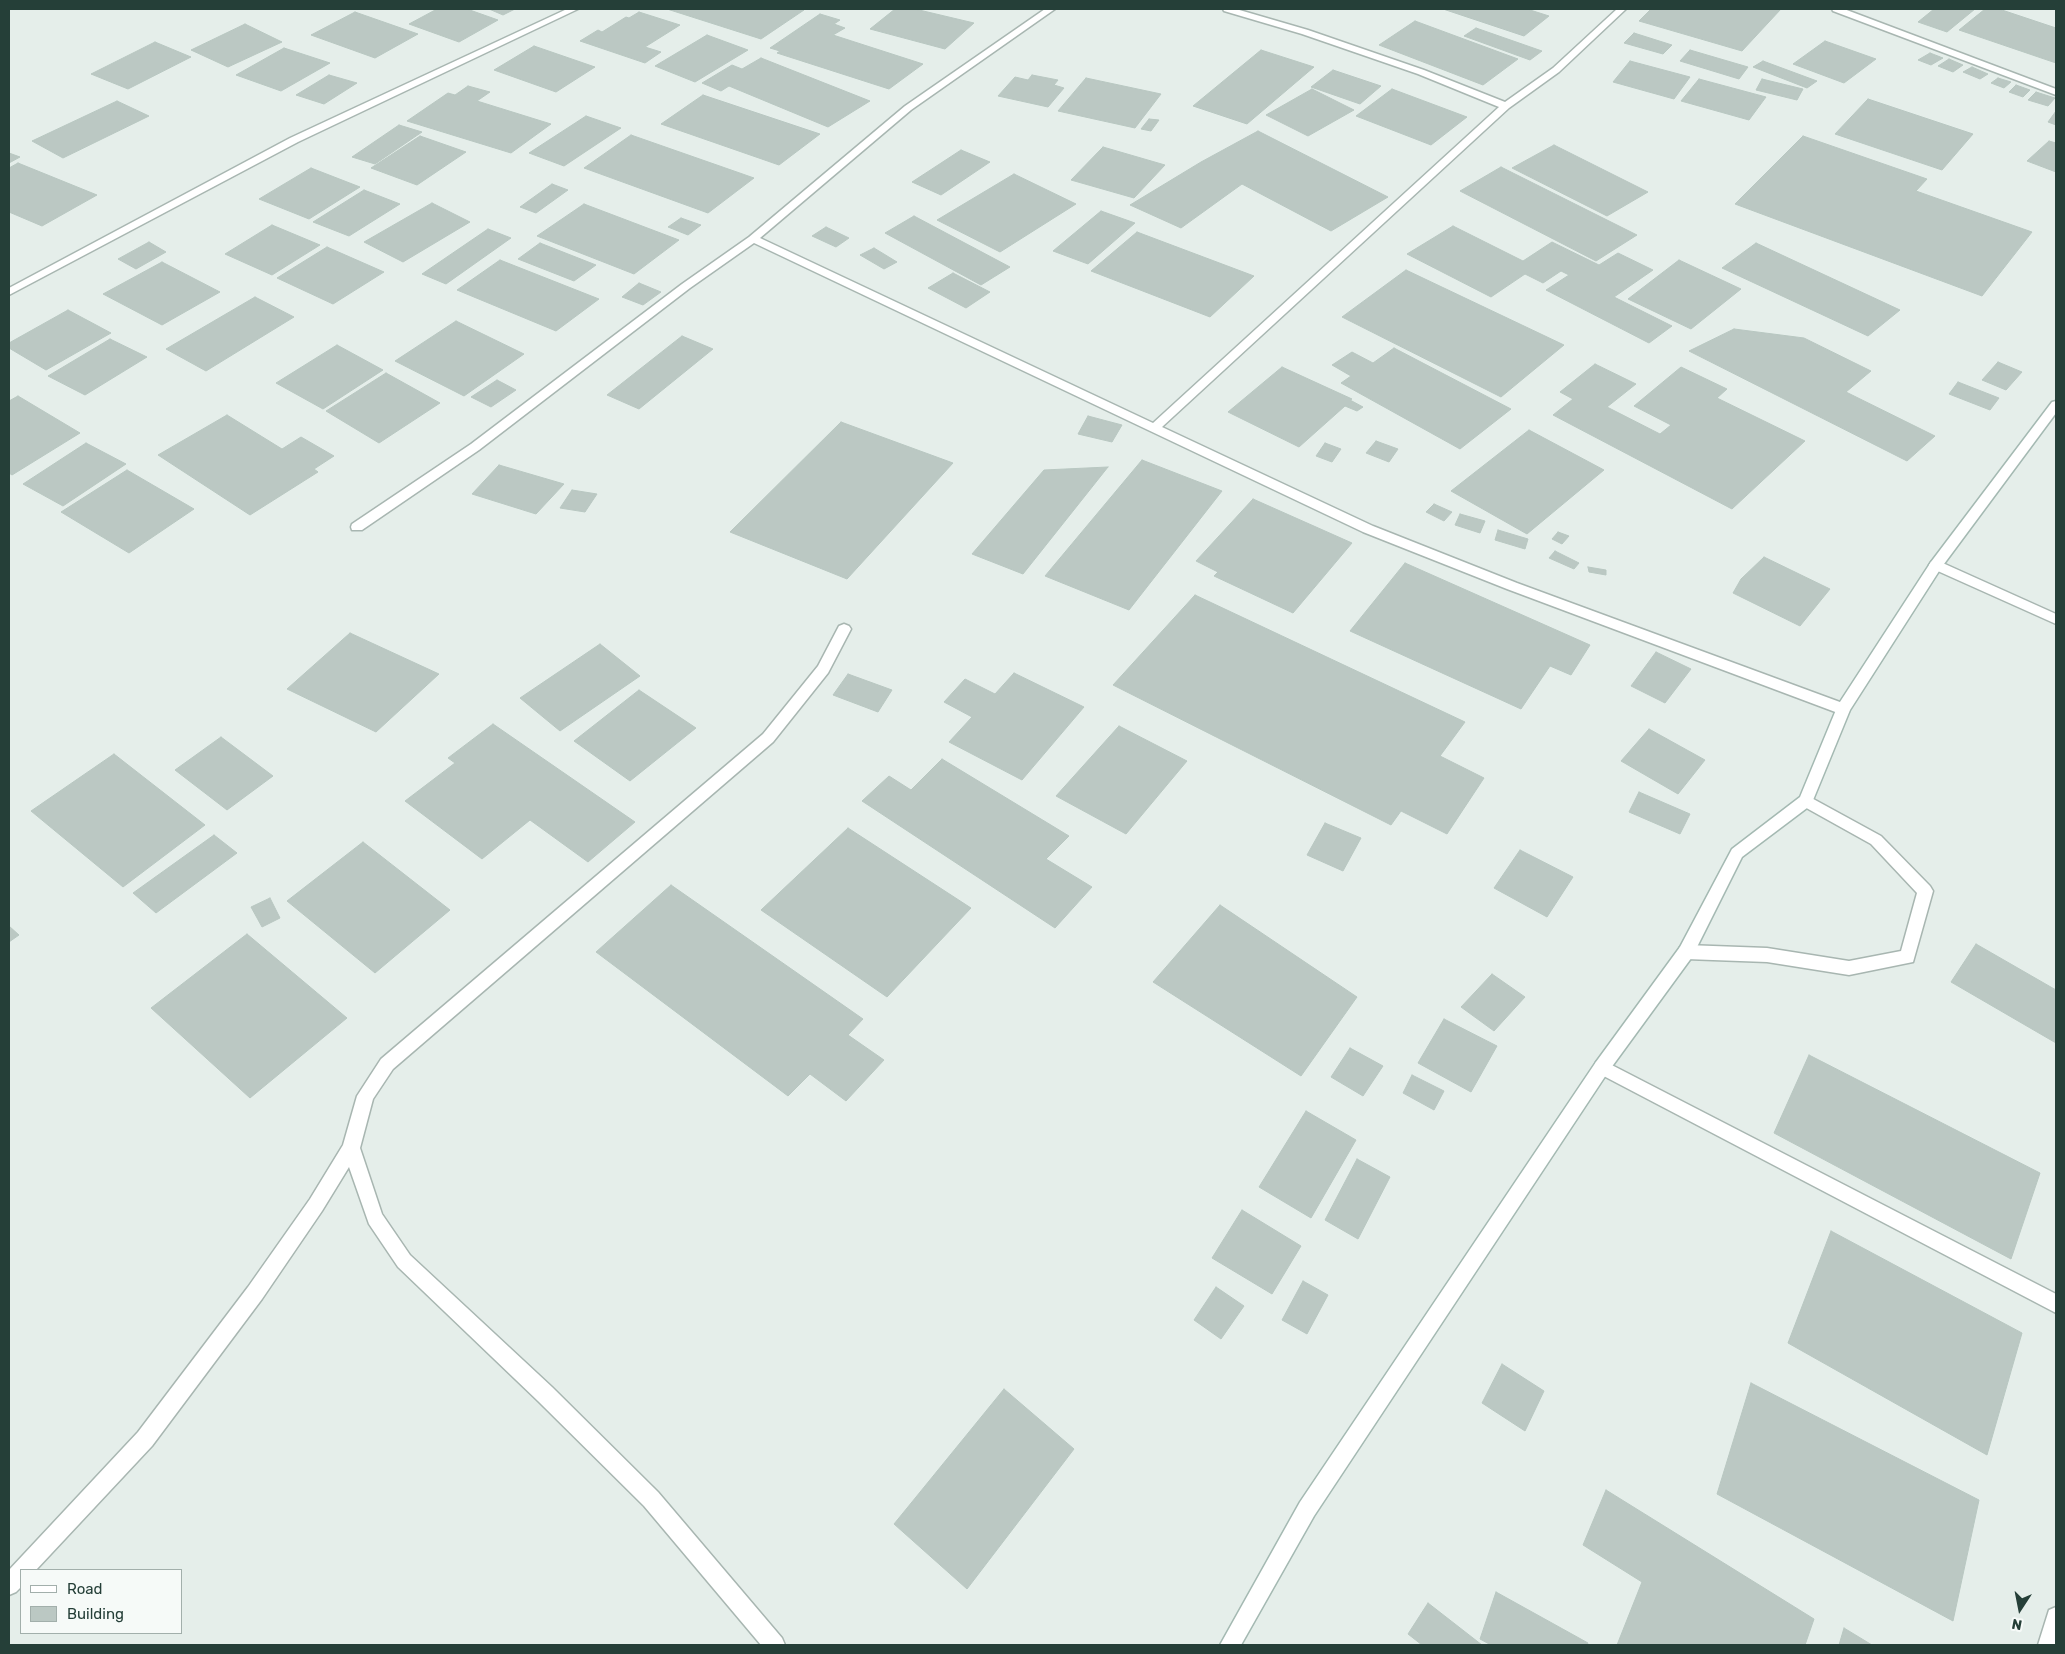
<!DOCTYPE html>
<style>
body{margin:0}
#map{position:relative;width:2065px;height:1654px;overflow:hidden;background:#e5eeea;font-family:Rubik,sans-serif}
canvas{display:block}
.frame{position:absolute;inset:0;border:10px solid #253f38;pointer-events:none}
.legend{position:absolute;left:20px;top:1569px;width:162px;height:65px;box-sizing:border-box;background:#f6faf8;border:1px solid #a2afab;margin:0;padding:6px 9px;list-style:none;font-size:15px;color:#253f38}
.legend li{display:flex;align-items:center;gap:10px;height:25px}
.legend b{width:25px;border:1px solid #a2afab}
.north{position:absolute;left:1995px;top:1584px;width:50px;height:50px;-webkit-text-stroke:4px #f6faf8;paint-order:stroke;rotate:191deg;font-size:14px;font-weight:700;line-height:20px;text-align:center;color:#253f38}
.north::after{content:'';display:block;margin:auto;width:18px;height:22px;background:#253f38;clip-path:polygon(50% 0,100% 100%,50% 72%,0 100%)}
</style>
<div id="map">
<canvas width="2065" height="1654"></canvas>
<div class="frame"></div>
<ul class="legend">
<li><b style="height:6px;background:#fff"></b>Road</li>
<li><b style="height:14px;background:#bbc8c3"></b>Building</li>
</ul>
<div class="north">N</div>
</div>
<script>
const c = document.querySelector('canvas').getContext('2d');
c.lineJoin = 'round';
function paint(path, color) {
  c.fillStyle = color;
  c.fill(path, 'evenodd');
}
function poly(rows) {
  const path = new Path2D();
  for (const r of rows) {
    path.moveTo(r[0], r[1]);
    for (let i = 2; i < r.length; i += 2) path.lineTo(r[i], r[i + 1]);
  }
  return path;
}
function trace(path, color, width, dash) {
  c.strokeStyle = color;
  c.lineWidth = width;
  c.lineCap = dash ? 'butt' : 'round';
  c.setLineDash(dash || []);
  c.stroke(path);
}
const building = poly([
 [437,9,467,9,498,20,459,42,409,24,437,9],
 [489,9,515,9,503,15,489,9],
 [667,9,800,9,804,10,761,39,667,9],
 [895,9,915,9,974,23,945,49,870,29,895,9],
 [1443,9,1527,9,1549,16,1524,36,1443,9],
 [1651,9,1781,9,1742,51,1639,21,1651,9],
 [1934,9,1975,9,1947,32,1918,22,1934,9],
 [1985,9,1999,9,2056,28,2056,63,1959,30,1985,9],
 [355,12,418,34,375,58,311,35,355,12],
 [639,12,680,25,645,47,661,52,645,63,580,41,598,30,602,32,626,17,629,18,639,12],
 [820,14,840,20,834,24,845,28,833,35,923,64,889,89,777,53,780,51,770,48,820,14],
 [1415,21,1518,59,1483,85,1379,45,1415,21],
 [245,24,282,42,228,67,191,50,245,24],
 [1476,28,1542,51,1530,60,1464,36,1476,28],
 [1634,33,1672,45,1663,54,1624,43,1634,33],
 [707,35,748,50,695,82,655,66,707,35],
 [1825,41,1876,59,1844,83,1793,64,1825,41],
 [155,42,191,57,128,89,91,74,155,42],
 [534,46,595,67,556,92,494,70,534,46],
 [284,48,330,63,281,91,236,75,284,48],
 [1261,50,1314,67,1247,124,1193,106,1261,50],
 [1690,50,1748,67,1739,79,1680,61,1690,50],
 [1930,53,1943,58,1931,65,1918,60,1930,53],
 [761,58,870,101,828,127,729,86,721,91,702,83,732,65,742,69,761,58],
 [1949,59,1963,65,1953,72,1938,66,1949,59],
 [1630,61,1690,77,1674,99,1613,82,1630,61],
 [1763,61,1817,81,1807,88,1753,67,1763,61],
 [1972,67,1988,74,1980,79,1963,72,1972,67],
 [1333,70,1381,86,1360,104,1311,87,1333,70],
 [329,75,357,83,324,104,296,95,329,75],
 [1032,75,1058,80,1054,85,1064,88,1048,107,998,96,1015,77,1028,80,1032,75],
 [1086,78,1161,94,1135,128,1058,111,1086,78],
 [1998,78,2011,82,2004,88,1991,83,1998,78],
 [1699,79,1766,97,1749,120,1681,101,1699,79],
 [1762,79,1803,89,1797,100,1756,90,1762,79],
 [2016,85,2030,90,2023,97,2009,92,2016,85],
 [468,86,490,92,477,101,551,124,511,153,407,121,448,93,455,95,468,86],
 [1312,89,1354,110,1308,136,1266,115,1312,89],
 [1392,89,1467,117,1431,145,1356,116,1392,89],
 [2036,92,2055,98,2048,106,2028,100,2036,92],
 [703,95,820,134,779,165,661,124,703,95],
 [1868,99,1973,134,1942,170,1835,134,1868,99],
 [117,101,149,116,63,158,32,141,117,101],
 [2056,111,2056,125,2048,122,2056,111],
 [586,116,621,128,564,166,529,153,586,116],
 [1149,119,1159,120,1151,131,1141,129,1149,119],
 [399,125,422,132,375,164,352,157,399,125],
 [1258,131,1388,197,1331,231,1242,184,1181,228,1130,205,1201,162,1258,131],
 [631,135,754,178,708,213,584,168,631,135],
 [420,136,466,152,417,185,371,168,420,136],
 [1803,136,1927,179,1916,191,2032,232,1982,296,1735,204,1803,136],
 [2049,141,2056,143,2056,172,2027,161,2049,141],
 [1554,145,1648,192,1607,216,1512,168,1554,145],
 [1103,147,1165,165,1134,198,1071,180,1103,147],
 [961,150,990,162,941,195,912,182,961,150],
 [9,153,20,157,9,163,9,153],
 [18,163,97,195,42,226,9,212,9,168,18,163],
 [1501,167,1637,235,1596,261,1460,191,1501,167],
 [311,168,360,187,309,219,259,199,311,168],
 [1014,174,1076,204,1000,252,937,220,1014,174],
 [552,184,568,190,536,213,520,207,552,184],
 [364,190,400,204,349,236,313,222,364,190],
 [432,203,470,222,403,262,364,242,432,203],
 [584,204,679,240,634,274,537,236,584,204],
 [1101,211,1135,223,1088,264,1053,251,1101,211],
 [914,216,1010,267,981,285,885,233,914,216],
 [681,218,701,225,688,235,668,227,681,218],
 [272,225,320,245,272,275,225,254,272,225],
 [1453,226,1523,261,1552,242,1599,265,1618,253,1653,270,1614,297,1672,326,1649,343,1546,290,1569,275,1561,271,1543,283,1525,274,1491,297,1407,254,1453,226],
 [826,227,849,238,836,247,812,236,826,227],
 [488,229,511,238,446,284,422,274,488,229],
 [1137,232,1254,276,1210,317,1091,271,1137,232],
 [149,242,166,252,136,269,118,259,149,242],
 [540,243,596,265,574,281,518,259,540,243],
 [1756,243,1900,310,1868,336,1722,268,1756,243],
 [327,247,384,272,333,304,277,278,327,247],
 [874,248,897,262,884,269,860,255,874,248],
 [500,260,599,299,556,331,457,290,500,260],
 [1679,260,1741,289,1691,329,1628,299,1679,260],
 [162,262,220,292,162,325,103,294,162,262],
 [1406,270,1564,345,1501,397,1342,317,1406,270],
 [953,273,990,292,966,308,928,288,953,273],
 [639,283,661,292,643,305,622,297,639,283],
 [255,297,294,317,206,371,166,349,255,297],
 [68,310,111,333,46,370,9,348,9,343,68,310],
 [456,321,524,354,464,396,395,361,456,321],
 [1734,329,1804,338,1871,371,1846,392,1935,436,1907,461,1689,351,1734,329],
 [682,336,713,349,639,409,607,395,682,336],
 [110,339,147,357,85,395,48,376,110,339],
 [337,345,383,370,323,409,276,383,337,345],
 [1394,348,1511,409,1460,449,1341,383,1351,376,1332,365,1352,352,1373,363,1394,348],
 [1998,362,2022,372,2006,390,1982,380,1998,362],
 [1595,364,1636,384,1607,407,1660,434,1671,425,1634,406,1681,367,1727,389,1717,398,1805,441,1732,509,1553,415,1573,399,1560,392,1595,364],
 [1282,367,1352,399,1350,400,1363,407,1357,411,1345,406,1299,447,1228,412,1282,367],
 [386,373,440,403,379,443,326,411,386,373],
 [497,380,516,390,491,407,471,397,497,380],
 [1958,382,1999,398,1990,410,1949,394,1958,382],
 [18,396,80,433,12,475,9,473,9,401,18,396],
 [227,415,282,449,301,437,334,456,314,469,318,472,250,515,158,455,227,415],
 [1088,416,1122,425,1112,442,1078,434,1088,416],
 [841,422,953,463,847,579,730,532,841,422],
 [1529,430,1604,470,1527,534,1451,491,1529,430],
 [1376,441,1398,449,1389,462,1366,453,1376,441],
 [86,443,126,464,63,506,23,484,86,443],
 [1325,443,1341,449,1332,462,1316,456,1325,443],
 [1142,460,1222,491,1129,610,1045,576,1142,460],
 [499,465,564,484,536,514,472,494,499,465],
 [1108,467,1023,574,972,554,1044,470,1108,467],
 [127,470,194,509,129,553,61,512,127,470],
 [572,490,597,494,585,512,560,508,572,490],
 [1253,499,1352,543,1293,613,1214,576,1218,572,1196,561,1253,499],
 [1434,504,1452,512,1444,521,1426,512,1434,504],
 [1460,514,1485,521,1480,533,1455,525,1460,514],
 [1498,530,1528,539,1525,549,1495,540,1498,530],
 [1558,532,1569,536,1562,544,1552,539,1558,532],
 [1555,551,1579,563,1574,569,1549,558,1555,551],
 [1764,557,1830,589,1800,626,1733,593,1741,579,1764,557],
 [1405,563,1590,645,1571,675,1550,666,1521,709,1350,631,1405,563],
 [1588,567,1606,570,1606,575,1589,572,1588,567],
 [1195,595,1465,722,1440,756,1484,778,1447,834,1401,811,1391,825,1113,685,1195,595],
 [350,633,439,674,376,732,287,689,350,633],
 [600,644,640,676,560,731,520,698,600,644],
 [1656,652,1691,669,1665,703,1631,686,1656,652],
 [1014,673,1084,707,1022,780,949,742,972,717,944,702,965,679,995,694,1014,673],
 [848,674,892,690,878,712,833,695,848,674],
 [639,690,696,728,630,781,574,741,639,690],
 [493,724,635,822,588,862,530,820,482,859,405,801,455,763,448,758,493,724],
 [1119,726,1187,761,1126,834,1056,796,1119,726],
 [1649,729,1705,760,1678,794,1621,761,1649,729],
 [221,737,273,776,227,810,175,770,221,737],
 [114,754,205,825,123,887,31,811,114,754],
 [942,759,1069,836,1046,859,1092,887,1055,928,862,801,889,776,911,790,942,759],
 [1639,792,1690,814,1680,834,1629,812,1639,792],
 [1325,823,1361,838,1343,871,1307,855,1325,823],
 [848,828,971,908,887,997,761,910,848,828],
 [214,835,237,853,156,913,133,893,214,835],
 [363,842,450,910,375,973,287,901,363,842],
 [1520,850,1573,877,1547,917,1494,888,1520,850],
 [671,885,863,1019,848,1035,884,1060,846,1101,810,1074,788,1096,596,952,671,885],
 [270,898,280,918,262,927,251,907,270,898],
 [1220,905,1357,997,1301,1076,1153,982,1220,905],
 [9,926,19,935,9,942,9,926],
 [247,934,347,1018,250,1098,151,1008,247,934],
 [1976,944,2056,990,2056,1043,1951,982,1976,944],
 [1492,974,1525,997,1494,1031,1461,1007,1492,974],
 [1444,1019,1497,1046,1471,1092,1418,1063,1444,1019],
 [1350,1048,1383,1066,1363,1096,1331,1077,1350,1048],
 [1809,1055,2040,1173,2011,1259,1774,1133,1809,1055],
 [1412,1075,1444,1091,1434,1110,1403,1093,1412,1075],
 [1306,1111,1356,1140,1311,1218,1259,1187,1306,1111],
 [1357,1159,1390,1177,1358,1239,1325,1220,1357,1159],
 [1242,1210,1301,1246,1272,1294,1212,1258,1242,1210],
 [1831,1231,2022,1333,1987,1455,1788,1343,1831,1231],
 [1303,1281,1328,1295,1307,1334,1282,1320,1303,1281],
 [1216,1287,1244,1306,1221,1339,1194,1320,1216,1287],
 [1502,1364,1544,1391,1525,1431,1482,1403,1502,1364],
 [1751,1383,1979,1500,1953,1621,1717,1494,1751,1383],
 [1004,1389,1074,1449,967,1589,894,1524,1004,1389],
 [1606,1490,1814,1619,1805,1645,1617,1645,1642,1582,1583,1545,1606,1490],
 [1496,1592,1588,1643,1587,1645,1491,1645,1480,1639,1496,1592],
 [1428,1603,1482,1645,1422,1645,1408,1634,1428,1603],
 [1844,1628,1872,1645,1839,1645,1844,1628]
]);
const service = poly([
 [1806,795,1881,836,1930,886,1933,891,1913,962,1849,975,1767,962,1686,959,1680,957,1678,952,1680,947,1686,945,1767,948,1849,961,1901,951,1917,893,1871,844,1801,805,1799,801,1801,797,1806,795]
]);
const minor = poly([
 [567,9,578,9,298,142,9,295,9,288,290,138,567,9],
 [1045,9,1055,9,911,110,760,238,1153,423,1499,107,1418,74,1302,34,1224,11,1223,9,1236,9,1308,30,1424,70,1505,102,1553,68,1617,9,1626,9,1559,72,1509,108,1162,427,1373,526,1517,583,1848,705,1850,709,1848,713,1843,714,1838,713,1507,589,1363,532,754,243,690,288,479,450,362,530,352,530,351,527,352,524,471,444,682,284,749,237,905,106,1045,9],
 [1832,9,1844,9,2056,89,2056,95,1833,11,1832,9],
 [1936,560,2056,614,2056,624,1931,568,1929,565,1931,562,1936,560],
 [844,624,849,626,851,629,828,673,773,742,393,1069,373,1099,360,1148,382,1214,410,1255,552,1387,658,1492,782,1638,785,1645,761,1645,644,1506,538,1401,398,1267,369,1224,349,1167,322,1211,262,1299,152,1446,36,1570,21,1570,21,1587,16,1592,9,1595,9,1570,138,1432,248,1287,310,1199,343,1145,357,1096,381,1059,763,734,818,666,839,626,844,624],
 [1602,1060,2056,1294,2056,1313,1596,1072,1594,1067,1596,1062,1602,1060],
 [2056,1607,2056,1645,2038,1645,2049,1610,2056,1607]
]);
const secondary = poly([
 [2056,401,2056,413,1941,568,1850,710,1811,805,1742,857,1692,957,1608,1072,1314,1516,1241,1645,1220,1645,1300,1502,1596,1062,1680,947,1732,849,1800,797,1838,705,1931,562,2052,402,2056,401]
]);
paint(building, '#bbc8c3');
trace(building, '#b8c7c1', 1);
trace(service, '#a8b6b1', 3);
trace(minor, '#a8b6b1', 3);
trace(secondary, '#a4b9b2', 3);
paint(service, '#fff');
paint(minor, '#fff');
paint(secondary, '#fff');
</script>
